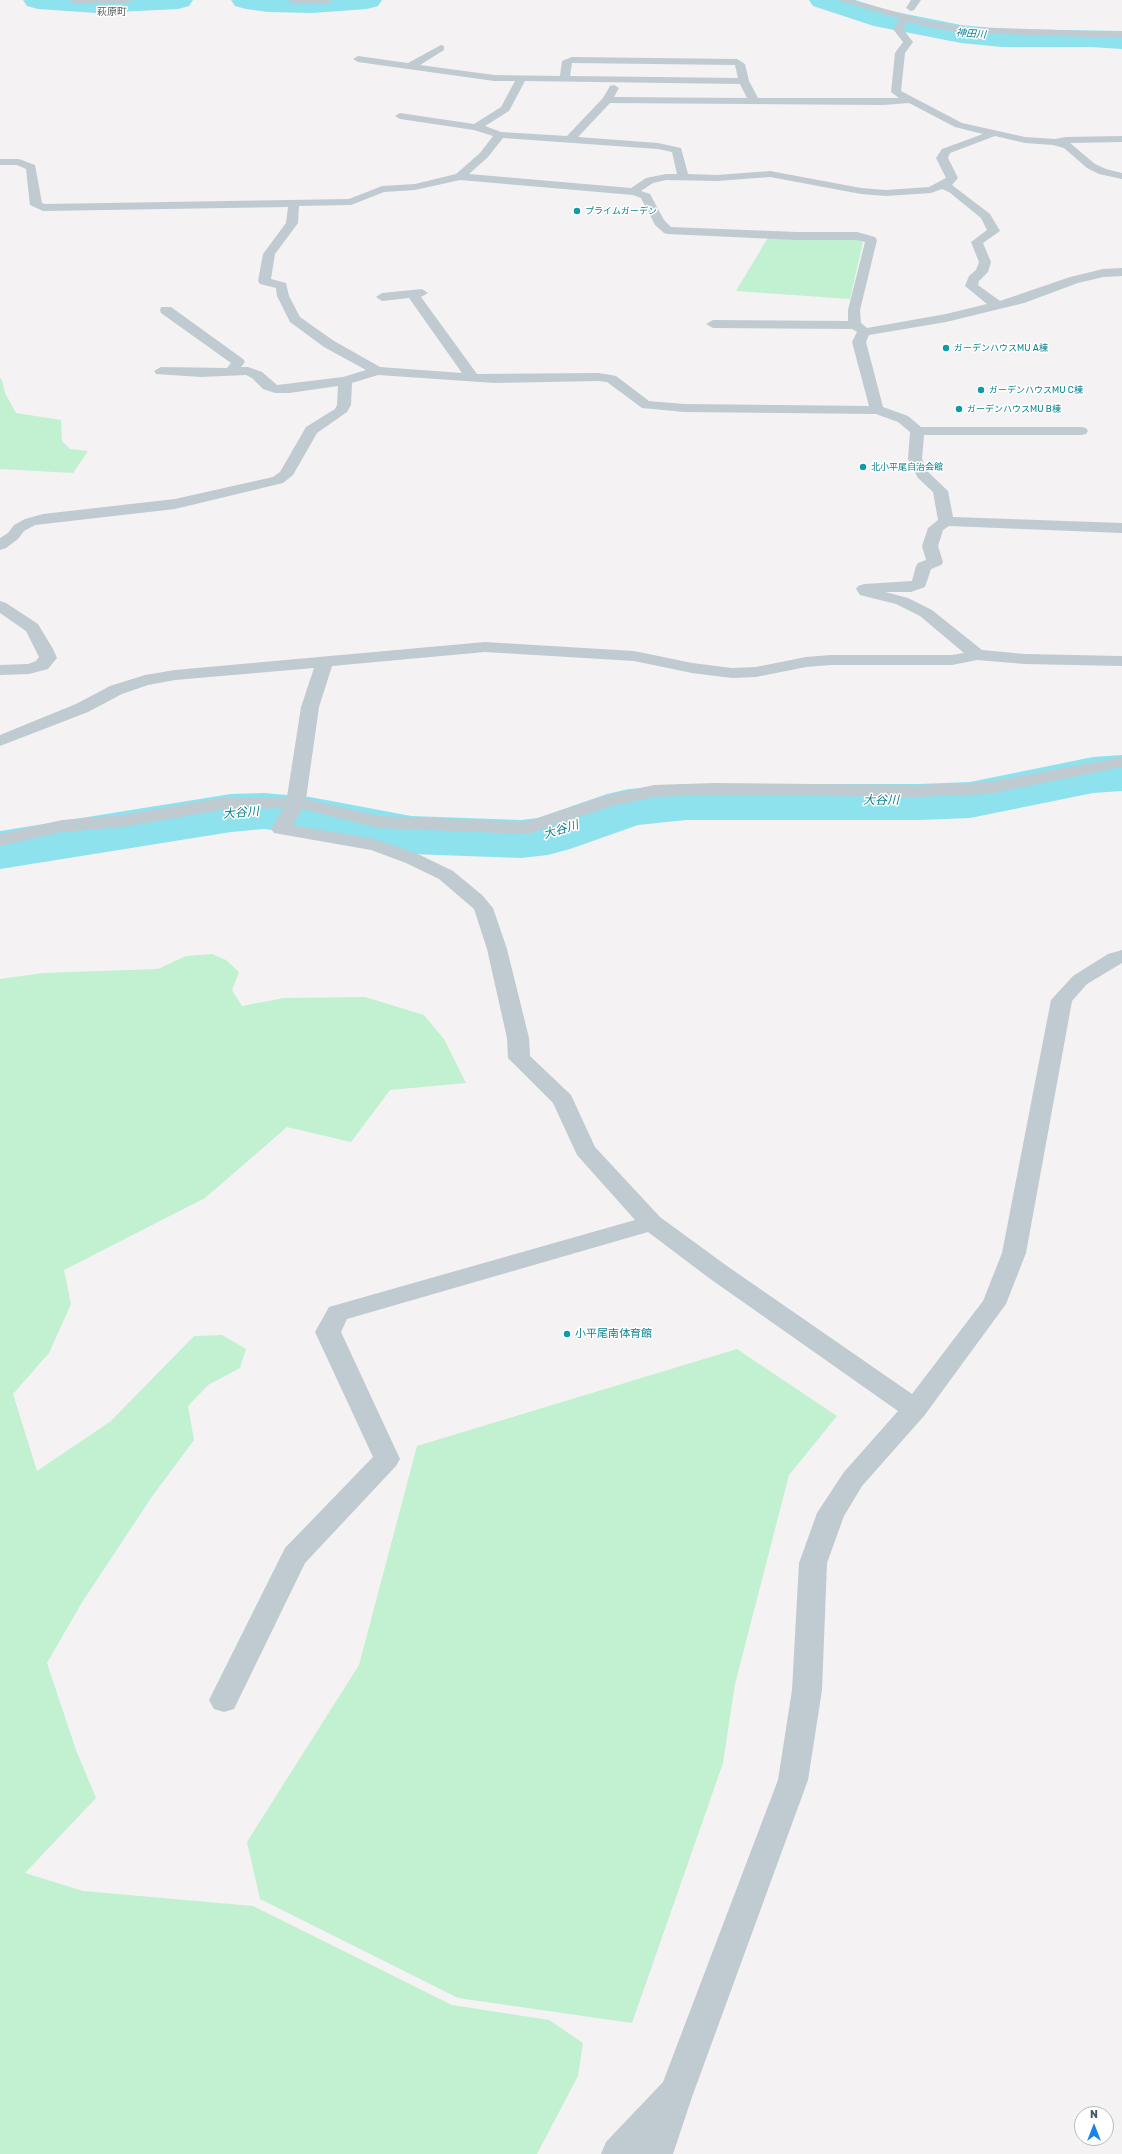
<!DOCTYPE html>
<meta charset="utf-8">
<style>
body{margin:0}
#map{position:relative;width:1122px;height:2154px;overflow:hidden;background:#f4f2f2;font-family:Rubik,sans-serif}
canvas{display:block}
.north{position:absolute;left:1074px;top:2106px;width:40px;height:40px;box-sizing:border-box;background:#fff;border:1px solid #b6bcbf;border-radius:50%;rotate:0deg;font-size:11px;font-weight:700;line-height:16px;text-align:center;color:#495760}
.north::after{content:'';display:block;margin:auto;width:14px;height:18px;background:#1884e8;clip-path:polygon(50% 0,100% 100%,50% 72%,0 100%)}
</style>
<div id="map">
<canvas width="1122" height="2154"></canvas>
<div class="north">N</div>
</div>
<script>
const c = document.querySelector('canvas').getContext('2d');
c.lineJoin = 'round';
function paint(path, color) {
  c.fillStyle = color;
  c.fill(path, 'evenodd');
}
function poly(rows) {
  const path = new Path2D();
  for (const r of rows) {
    path.moveTo(r[0], r[1]);
    for (let i = 2; i < r.length; i += 2) path.lineTo(r[i], r[i + 1]);
  }
  return path;
}
function trace(path, color, width, dash) {
  c.strokeStyle = color;
  c.lineWidth = width;
  c.lineCap = dash ? 'butt' : 'round';
  c.setLineDash(dash || []);
  c.stroke(path);
}
function write(font, color, halo, rows, align = 'center') {
  c.font = font + ' Rubik,"Noto Sans JP",sans-serif';
  c.lineWidth = 3;
  c.setLineDash([]);
  c.textBaseline = 'middle';
  c.strokeStyle = halo;
  c.fillStyle = color;
  for (const [text, x, y, turn = 0] of rows) {
    c.save();
    c.translate(x, y);
    c.rotate((+turn || 0) * Math.PI / 180);
    c.textAlign = isNaN(turn) ? turn : align;
    if (halo) c.strokeText(text, 0, 0);
    c.fillText(text, 0, 0);
    c.restore();
  }
}
const green = poly([
 [769,236,854,239,863,242,850,299,736,291],
 [0,378,2,380,5,393,16,413,61,420,62,441,70,449,88,451,73,473,0,469],
 [212,954,226,960,239,972,232,990,242,1006,284,998,365,997,424,1015,444,1039,466,1083,390,1090,351,1142,287,1127,205,1198,64,1270,71,1304,49,1353,13,1394,37,1471,111,1421,194,1336,222,1335,246,1349,240,1368,208,1385,188,1406,194,1440,151,1498,81,1604,47,1663,76,1750,96,1798,25,1873,83,1891,253,1906,452,2005,549,2020,583,2043,578,2076,537,2154,0,2154,0,979,43,973,158,969,186,956],
 [737,1349,837,1416,789,1475,735,1684,723,1763,632,2023,458,1998,260,1899,247,1842,359,1665,417,1446]
]);
const river = poly([
 [23,0,193,0,189,6,178,9,96,13,38,9,27,6,23,0],
 [231,0,382,0,378,6,367,9,312,13,268,12,246,9,235,6,231,0],
 [809,0,855,0,891,11,961,25,1002,29,1122,31,1122,49,1092,47,1002,47,961,43,874,26,813,6,809,0],
 [1122,755,1122,791,1093,793,970,818,919,820,686,820,638,825,570,849,548,855,521,858,411,854,371,848,310,835,264,829,231,832,0,869,0,831,231,794,264,793,310,797,411,816,521,820,538,818,607,794,629,789,686,784,919,784,970,782,1093,757,1122,755]
]);
const minor = poly([
 [69,0,133,0,128,3,74,3,69,0],
 [288,0,333,0,328,3,293,3,288,0],
 [837,0,852,0,929,21,967,27,1122,32,1122,38,967,33,928,27,908,21,903,29,913,42,905,53,901,91,962,123,1025,137,1055,139,1066,137,1122,136,1122,142,1070,143,1095,164,1106,169,1122,173,1122,179,1099,174,1087,168,1064,148,1053,145,1025,143,995,136,950,153,948,158,958,178,952,185,990,214,1000,231,983,243,991,262,988,272,979,281,978,285,1000,301,1070,277,1103,269,1122,268,1122,276,1103,277,1078,283,1024,303,946,322,869,335,866,342,883,407,908,416,921,427,1081,427,1086,428,1088,431,1086,434,1081,435,924,435,922,459,929,473,948,491,953,517,1122,523,1122,533,949,526,943,530,938,546,943,562,941,565,931,569,925,587,911,592,885,592,908,598,932,610,982,650,1025,654,1122,656,1122,666,1025,664,977,660,952,665,831,665,806,667,756,677,732,678,692,673,634,661,485,652,332,666,319,707,306,799,379,816,526,822,600,797,654,785,714,783,918,785,989,782,1122,757,1122,767,989,794,918,797,714,795,654,797,612,806,528,834,379,828,302,809,293,825,375,839,420,855,453,871,482,895,493,908,507,949,529,1038,530,1056,571,1095,595,1147,660,1217,727,1266,912,1394,983,1301,1002,1253,1051,1000,1073,976,1108,954,1122,950,1122,963,1087,984,1072,1001,1026,1253,1006,1304,924,1416,862,1486,844,1516,827,1563,822,1690,808,1780,692,2097,673,2154,601,2154,606,2142,663,2082,778,1780,792,1690,799,1563,817,1513,844,1472,898,1411,709,1278,648,1232,347,1319,341,1332,400,1459,396,1466,305,1563,234,1709,224,1712,214,1709,209,1700,285,1548,373,1457,315,1332,329,1307,635,1220,577,1155,553,1103,508,1058,507,1038,487,949,474,909,439,879,406,863,371,850,274,833,271,829,283,808,221,810,122,827,62,832,0,846,0,834,62,820,122,815,221,798,287,797,301,707,314,668,175,680,148,685,122,694,88,712,0,746,0,735,76,704,110,686,145,675,175,670,485,642,634,651,692,663,732,668,756,667,806,657,831,655,952,655,964,653,920,616,896,604,860,595,856,589,858,586,864,584,912,581,916,566,918,563,926,560,922,546,928,528,938,520,933,492,918,478,908,459,910,432,898,422,876,414,684,412,642,408,607,382,598,381,495,383,378,375,352,383,351,405,347,412,317,433,293,475,283,483,175,509,35,525,24,531,18,539,6,548,0,550,0,538,8,533,14,525,25,519,43,514,175,499,273,477,280,472,306,427,335,409,337,405,338,386,289,393,275,393,263,389,252,378,246,375,201,377,156,374,154,371,161,367,227,368,231,363,161,313,160,310,161,307,171,307,243,359,245,362,241,367,248,367,262,372,277,385,343,377,366,370,324,347,290,322,277,296,276,288,260,284,258,281,263,254,286,223,288,207,43,211,30,205,26,169,17,165,0,165,0,159,19,159,35,165,42,203,45,204,349,199,382,186,415,184,456,174,480,153,493,136,474,130,400,119,395,116,400,113,474,124,501,107,515,81,494,81,358,62,353,59,358,56,408,63,441,45,444,46,444,50,420,65,494,75,560,76,562,61,572,57,737,59,745,64,749,81,758,98,899,98,891,92,895,53,903,42,893,29,900,19,837,0],
 [572,63,735,65,738,78,570,76,572,63],
 [525,81,740,84,747,98,614,97,619,88,614,85,610,86,603,98,567,136,501,132,485,126,509,111,525,81],
 [610,103,883,105,909,103,955,127,983,134,942,149,936,158,946,178,929,187,886,190,861,188,770,171,717,175,688,174,681,148,658,143,578,137,610,103],
 [503,138,658,149,672,152,677,174,666,174,646,178,631,188,469,174,488,157,503,138],
 [770,177,861,194,886,196,931,193,942,189,949,192,981,218,987,230,971,242,979,262,976,270,969,276,965,286,987,304,946,314,867,328,861,323,860,310,877,240,875,237,857,232,797,232,671,227,664,220,650,194,641,191,653,183,666,180,717,181,770,177],
 [460,180,633,195,641,198,655,225,664,233,668,234,797,240,856,240,865,242,848,310,848,321,713,320,706,324,713,328,852,329,857,332,852,342,869,406,684,404,649,401,616,376,611,375,598,373,477,374,421,297,428,293,422,289,382,293,376,297,382,301,409,298,462,373,380,367,334,341,300,317,289,296,286,283,271,279,275,254,298,223,299,206,351,205,384,192,415,190,460,180],
 [911,0,921,0,914,10,911,11,906,8,911,0],
 [0,601,6,603,38,624,53,649,57,658,48,669,29,674,0,675,0,665,28,664,36,661,39,657,26,631,0,613,0,601]
]);
const markers = [
 [577,211,4,"#0f9aa8"],
 [946,348,4,"#0f9aa8"],
 [981,390,4,"#0f9aa8"],
 [959,409,4,"#0f9aa8"],
 [863,467,4,"#0f9aa8"],
 [567,1334,4,"#0f9aa8"]
];
const farCulturenames = [
 ["プライムガーデン",585,211],
 ["ガーデンハウスMU A棟",954,348],
 ["ガーデンハウスMU C棟",989,390],
 ["ガーデンハウスMU B棟",967,409],
 ["北小平尾自治会館",871,467]
];
const farNeighbourhoodnames = [
 ["萩原町",112,12]
];
const farWaternames = [
 ["神田川",971,34,4]
];
const cultureNames = [
 ["小平尾南体育館",575,1334]
];
const waterNames = [
 ["大谷川",881,801],
 ["大谷川",241,813,-5],
 ["大谷川",561,830,-17]
];
paint(green, '#c1f1d0');
paint(river, '#8ee2ee');
paint(minor, '#c0cad1');
for (const [x, y, r, color] of markers) {
  const dot = new Path2D();
  dot.arc(x, y, r, 0, 2 * Math.PI);
  c.fillStyle = color;
  c.fill(dot);
  trace(dot, '#fff', 1.5);
}
write('9px', '#0d838f', '#fff', farCulturenames, 'left');
write('10px', '#5e6367', '#fff', farNeighbourhoodnames);
write('italic 10px', '#0c8091', '#fff', farWaternames);
write('11px', '#0d838f', '#fff', cultureNames, 'left');
write('italic 12px', '#0c8091', '#fff', waterNames);
</script>
